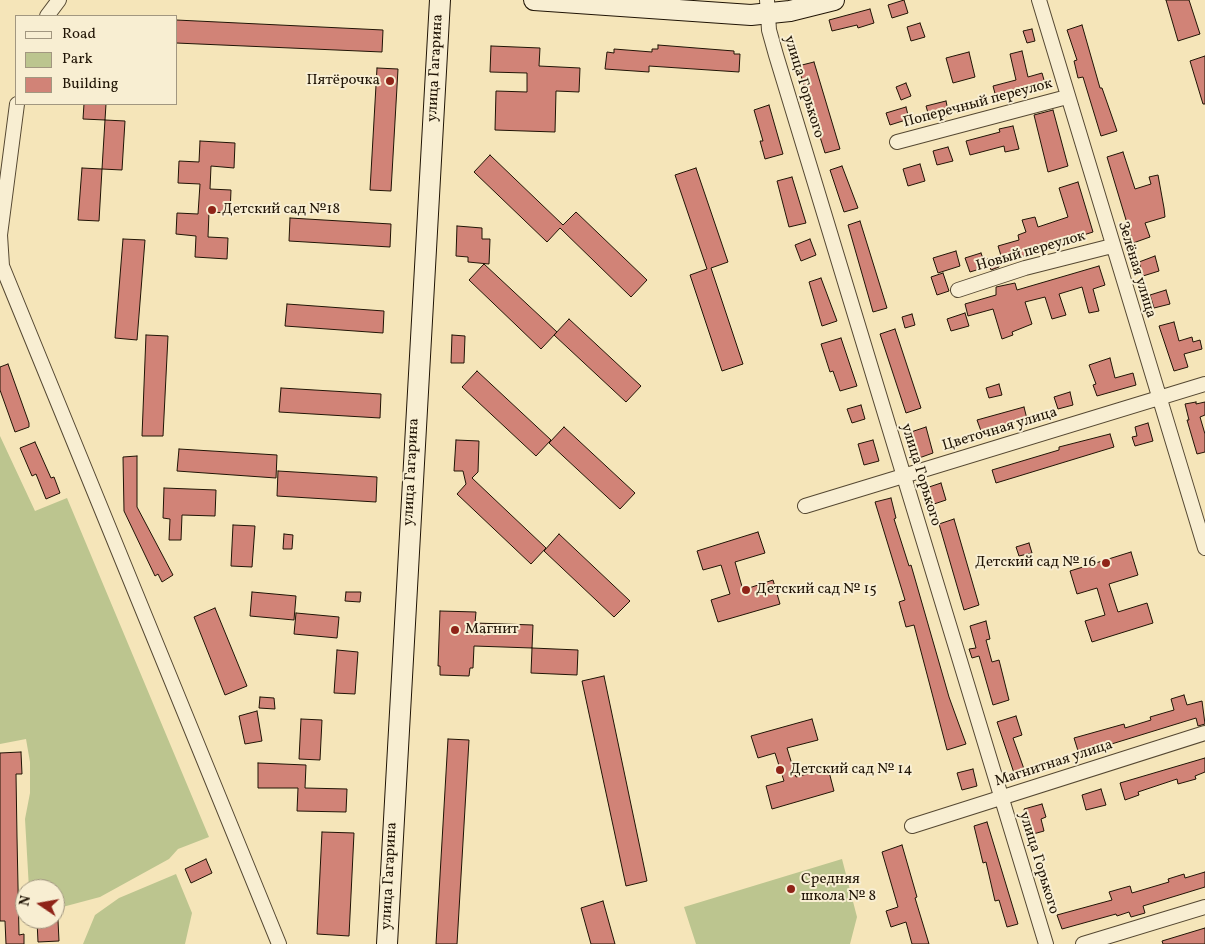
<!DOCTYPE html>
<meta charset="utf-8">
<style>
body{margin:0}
#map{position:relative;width:1205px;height:944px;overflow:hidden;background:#f5e5b9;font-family:Vollkorn,serif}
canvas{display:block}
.legend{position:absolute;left:15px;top:15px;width:162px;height:90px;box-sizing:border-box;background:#f8eed2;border:1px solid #a29780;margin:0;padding:6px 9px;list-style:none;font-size:15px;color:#201405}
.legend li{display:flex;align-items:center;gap:10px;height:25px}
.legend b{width:25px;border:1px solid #a29780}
.north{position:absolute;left:15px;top:879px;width:50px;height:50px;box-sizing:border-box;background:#f8eed2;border:1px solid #a29780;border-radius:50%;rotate:282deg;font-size:14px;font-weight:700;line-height:20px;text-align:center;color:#201405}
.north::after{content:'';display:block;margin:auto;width:18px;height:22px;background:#8f2418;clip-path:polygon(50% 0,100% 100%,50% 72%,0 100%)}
</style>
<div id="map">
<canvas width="1205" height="944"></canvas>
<ul class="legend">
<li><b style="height:6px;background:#f8eed2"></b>Road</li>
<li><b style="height:14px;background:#bcc58f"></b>Park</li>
<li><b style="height:14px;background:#d18377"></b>Building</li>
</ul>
<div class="north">N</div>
</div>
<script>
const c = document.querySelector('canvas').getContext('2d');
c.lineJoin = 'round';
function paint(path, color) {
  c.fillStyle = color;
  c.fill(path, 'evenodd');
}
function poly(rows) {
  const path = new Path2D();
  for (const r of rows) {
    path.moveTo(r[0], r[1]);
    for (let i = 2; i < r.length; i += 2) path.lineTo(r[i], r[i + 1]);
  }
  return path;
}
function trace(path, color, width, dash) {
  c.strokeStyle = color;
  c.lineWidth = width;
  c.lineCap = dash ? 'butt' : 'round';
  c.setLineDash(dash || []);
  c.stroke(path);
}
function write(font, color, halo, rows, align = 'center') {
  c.font = font + ' Vollkorn,serif';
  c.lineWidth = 4;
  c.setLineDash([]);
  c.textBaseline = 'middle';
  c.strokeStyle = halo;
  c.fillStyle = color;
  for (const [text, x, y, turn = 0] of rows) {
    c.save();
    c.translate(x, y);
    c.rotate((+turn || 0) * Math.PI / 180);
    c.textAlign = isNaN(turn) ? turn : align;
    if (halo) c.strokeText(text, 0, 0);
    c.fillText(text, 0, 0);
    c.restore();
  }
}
const green = poly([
 [0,436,35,511,67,498,209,837,178,849,169,859,100,897,55,909,55,889,29,889,25,819,30,793,30,762,26,739,0,744],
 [842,859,857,917,850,944,696,944,684,907],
 [176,874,192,913,185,944,83,944,95,915,119,898]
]);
const building = poly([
 [904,0,908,13,892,18,888,5,904,0],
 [1166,0,1189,0,1200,34,1178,41,1166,0],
 [870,9,874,23,858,28,857,25,832,31,829,20,870,9],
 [176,20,383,30,382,52,176,43,176,20],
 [920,23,925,37,911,41,907,27,920,23],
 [1082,25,1100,88,1102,88,1117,131,1101,136,1083,77,1078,78,1074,61,1077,60,1067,30,1082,25],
 [1032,29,1035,41,1027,43,1023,31,1032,29],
 [658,45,734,51,734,54,740,54,739,72,649,66,649,72,605,69,607,52,614,53,614,49,652,52,652,49,658,49,658,45],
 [491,46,540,48,539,66,580,68,579,92,556,91,555,132,495,130,496,91,527,92,527,73,490,72,491,46],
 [1022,51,1028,77,1042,73,1046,87,997,101,993,86,1016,80,1010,54,1022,51],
 [969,52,975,77,953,83,946,58,969,52],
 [1205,56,1205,104,1203,104,1190,61,1205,56],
 [814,62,840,149,825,153,798,66,814,62],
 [377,68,398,69,391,191,370,190,377,68],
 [906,83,911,96,901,100,896,87,906,83],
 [946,101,949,115,930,120,926,106,946,101],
 [84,104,106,104,105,120,83,119,84,104],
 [769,105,783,154,765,159,760,141,763,141,754,110,769,105],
 [906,107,909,119,890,125,886,113,906,107],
 [1053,110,1068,166,1048,172,1034,115,1053,110],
 [105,120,125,121,122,170,102,169,105,120],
 [1013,126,1019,149,1005,152,1004,146,970,155,966,141,1000,132,999,129,1013,126],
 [200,141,235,143,234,168,211,166,210,189,231,190,230,213,209,212,208,237,228,238,227,259,195,257,196,236,176,234,177,213,198,214,200,184,178,183,179,161,199,162,200,141],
 [948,147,953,161,937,165,933,151,948,147],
 [1123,152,1135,189,1151,184,1149,177,1158,175,1164,208,1165,217,1145,223,1150,237,1133,243,1107,157,1123,152],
 [490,155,563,225,576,212,647,280,631,297,560,228,547,242,474,172,490,155],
 [920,164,925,181,908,186,903,169,920,164],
 [842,166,858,208,844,212,830,170,842,166],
 [82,168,102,169,99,221,78,220,82,168],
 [696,168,728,262,711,268,743,364,722,371,690,275,707,269,675,175,696,168],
 [792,177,806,223,789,227,777,181,792,177],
 [1078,182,1093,232,1058,243,1059,246,1003,262,998,246,1019,240,1018,235,1026,232,1022,220,1035,217,1038,227,1068,217,1059,188,1078,182],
 [290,218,391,224,390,247,289,241,290,218],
 [860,221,887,308,873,312,848,225,860,221],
 [457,226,482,228,482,239,490,239,489,264,468,262,468,257,456,256,457,226],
 [123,239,145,240,137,340,115,338,123,239],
 [810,239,816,255,801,261,795,245,810,239],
 [956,251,960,266,938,273,933,258,956,251],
 [981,253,986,267,970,272,965,258,981,253],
 [1155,256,1159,271,1143,276,1139,262,1155,256],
 [996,257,999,267,991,270,987,259,996,257],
 [484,264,557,332,541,349,469,280,484,264],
 [1099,266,1105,285,1093,289,1099,311,1089,313,1082,287,1059,294,1066,315,1052,319,1045,297,1025,302,1032,324,1012,332,1013,335,1002,339,993,309,968,316,965,304,996,295,996,287,1015,283,1017,290,1099,266],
 [943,273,949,291,937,295,931,277,943,273],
 [821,278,837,321,822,326,809,282,821,278],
 [1166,290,1170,304,1154,308,1150,295,1166,290],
 [287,304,384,311,383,333,285,326,287,304],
 [965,313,969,326,951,331,947,319,965,313],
 [912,314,915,325,905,328,902,317,912,314],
 [569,319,641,386,626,402,554,335,569,319],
 [1174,322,1179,341,1192,337,1193,342,1200,340,1202,349,1184,354,1188,367,1174,371,1159,326,1174,322],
 [895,329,921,408,906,413,880,334,895,329],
 [146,335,168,336,163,436,142,436,146,335],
 [452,335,465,336,464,363,451,363,452,335],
 [841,338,857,386,840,391,833,371,830,372,821,344,841,338],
 [1110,358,1115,378,1133,373,1136,385,1097,396,1093,385,1096,384,1089,365,1110,358],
 [8,364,29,423,29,427,15,432,0,390,0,367,8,364],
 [477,371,551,440,536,456,462,387,477,371],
 [999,384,1002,395,989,398,986,388,999,384],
 [281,388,381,394,380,418,279,412,281,388],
 [1070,392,1073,405,1058,409,1054,397,1070,392],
 [1196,402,1196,404,1205,402,1205,415,1200,417,1205,434,1205,452,1197,454,1187,420,1189,420,1185,404,1196,402],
 [861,405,865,419,852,423,847,409,861,405],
 [1024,407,1027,419,981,431,977,420,1024,407],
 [1148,423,1153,441,1135,446,1132,437,1137,436,1135,427,1148,423],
 [564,427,635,493,620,509,549,443,564,427],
 [926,427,933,453,919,458,911,432,926,427],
 [1110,434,1114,447,996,483,992,470,1059,450,1059,447,1110,434],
 [456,440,479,441,478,472,472,478,546,548,531,564,457,494,466,484,463,471,454,471,456,440],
 [873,440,879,461,864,465,858,444,873,440],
 [35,442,51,478,54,477,60,493,46,499,36,474,32,476,20,448,35,442],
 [179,449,277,455,276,478,177,471,179,449],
 [137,456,137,507,173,575,162,582,158,574,155,576,124,511,123,457,137,456],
 [278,471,377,477,376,502,277,496,278,471],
 [941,483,946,500,931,505,926,488,941,483],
 [164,488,216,490,215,516,182,515,181,540,169,540,170,519,163,518,164,488],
 [891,498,896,518,894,519,909,566,911,565,949,697,966,744,947,750,914,625,906,627,899,602,905,600,875,502,891,498],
 [954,519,979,605,964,610,939,524,954,519],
 [233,525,255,526,252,567,231,566,233,525],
 [758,532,765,553,735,562,743,590,773,580,780,604,718,622,711,600,730,594,721,565,703,570,697,551,758,532],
 [284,534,293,535,292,549,283,549,284,534],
 [559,534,630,601,614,617,544,551,559,534],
 [1029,543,1032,553,1019,556,1016,547,1029,543],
 [1131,552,1138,575,1109,584,1118,612,1147,603,1153,623,1092,642,1085,621,1105,615,1097,588,1077,594,1070,571,1131,552],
 [252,592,296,596,294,620,250,616,252,592],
 [346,592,361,592,360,602,345,601,346,592],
 [215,608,247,686,225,695,194,617,215,608],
 [440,611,476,612,475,623,533,625,532,648,474,646,473,668,470,668,469,676,440,675,440,666,438,666,440,611],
 [296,613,339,617,337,638,294,634,296,613],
 [986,621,990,639,986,640,992,662,999,660,1009,700,993,705,979,656,972,658,969,649,976,648,970,626,986,621],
 [532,648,578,650,577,675,531,673,532,648],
 [337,650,358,652,355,694,334,693,337,650],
 [604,676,647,881,626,886,582,681,604,676],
 [1184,695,1187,705,1202,701,1205,724,1198,726,1196,718,1079,754,1074,738,1124,724,1125,728,1151,720,1150,717,1174,710,1171,699,1184,695],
 [260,697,274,698,275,709,259,708,260,697],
 [257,711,262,741,245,744,239,716,257,711],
 [1016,716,1022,735,1013,738,1024,769,1014,773,997,722,1016,716],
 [301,719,322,720,320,760,299,759,301,719],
 [812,719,818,740,787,748,796,777,828,768,834,791,772,809,766,786,784,781,775,753,758,758,751,736,812,719],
 [448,739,469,740,457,944,436,944,448,739],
 [21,752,22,774,16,774,17,837,19,935,24,934,24,944,6,944,5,921,0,921,0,753,21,752],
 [1205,758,1205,772,1195,776,1196,779,1178,784,1177,779,1138,792,1139,795,1125,800,1120,783,1205,758],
 [258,763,306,765,305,788,347,789,346,812,297,811,298,788,258,788,258,763],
 [973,769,977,786,962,790,957,773,973,769],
 [1101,789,1106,805,1086,810,1082,795,1101,789],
 [1042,804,1046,817,1041,819,1044,831,1026,836,1023,823,1027,822,1024,809,1042,804],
 [987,822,1018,924,1007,927,999,900,995,901,986,862,983,863,974,826,987,822],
 [322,832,354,833,349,936,317,934,322,832],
 [902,845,917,897,915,898,929,944,912,944,906,922,891,927,886,911,898,907,882,852,902,845],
 [206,859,212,873,191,883,185,869,206,859],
 [1205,872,1205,887,1143,906,1145,913,1131,917,1129,912,1117,916,1116,914,1062,929,1057,915,1112,900,1109,892,1130,886,1132,893,1169,882,1168,879,1184,874,1185,878,1205,872],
 [603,901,615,944,591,944,581,908,603,901],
 [58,920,59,941,38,942,37,921,58,920],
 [1205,928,1205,944,1163,944,1162,941,1205,928]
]);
const minor = poly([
 [767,0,769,30,776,55,1046,944],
 [1039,0,1205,548],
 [47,16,59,0],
 [17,104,0,235,2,266,279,944],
 [897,142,1067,97],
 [958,290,1025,268,1112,246],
 [805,506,1205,384],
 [912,826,1205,733],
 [1083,944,1205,907]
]);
const secondary = poly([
 [534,0,751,15,790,11,834,0],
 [387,944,440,0]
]);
const markers = [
 [390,81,5,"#8f2418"],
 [212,210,5,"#8f2418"],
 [1106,563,5,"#8f2418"],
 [746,590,5,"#8f2418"],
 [455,630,5,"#8f2418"],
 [780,770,5,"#8f2418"],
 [791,889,5,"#8f2418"]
];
const streetNames = [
 ["улица Гагарина",436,68,-87],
 ["улица Горького",803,87,73],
 ["Поперечный переулок",978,104,-15],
 ["Новый переулок",1031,252,-16],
 ["Зелёная улица",1136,270,73],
 ["Цветочная улица",1000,430,-17],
 ["улица Гагарина",412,472,-87],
 ["улица Горького",920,475,73],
 ["Магнитная улица",1054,764,-18],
 ["улица Горького",1038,863,73],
 ["улица Гагарина",390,876,-87]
];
const poiNames = [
 ["Пятёрочка",380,81,"right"],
 ["Детский сад №18",222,210],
 ["Детский сад № 16",1096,563,"right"],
 ["Детский сад № 15",756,590],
 ["Магнит",465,630],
 ["Детский сад № 14",790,770],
 ["Cредняя",801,880],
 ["школа № 8",801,897]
];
paint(green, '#bcc58f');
paint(building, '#d18377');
trace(building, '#201405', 1);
trace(minor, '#554832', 16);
trace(secondary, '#201405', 22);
trace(minor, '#f8eed2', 14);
trace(secondary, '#f8eed2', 20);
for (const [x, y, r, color] of markers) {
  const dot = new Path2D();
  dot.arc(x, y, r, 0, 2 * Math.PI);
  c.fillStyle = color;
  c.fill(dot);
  trace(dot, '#f8eed2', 2);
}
write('15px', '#201405', '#f8eed2', streetNames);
write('15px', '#201405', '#f8eed2', poiNames, 'left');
</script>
